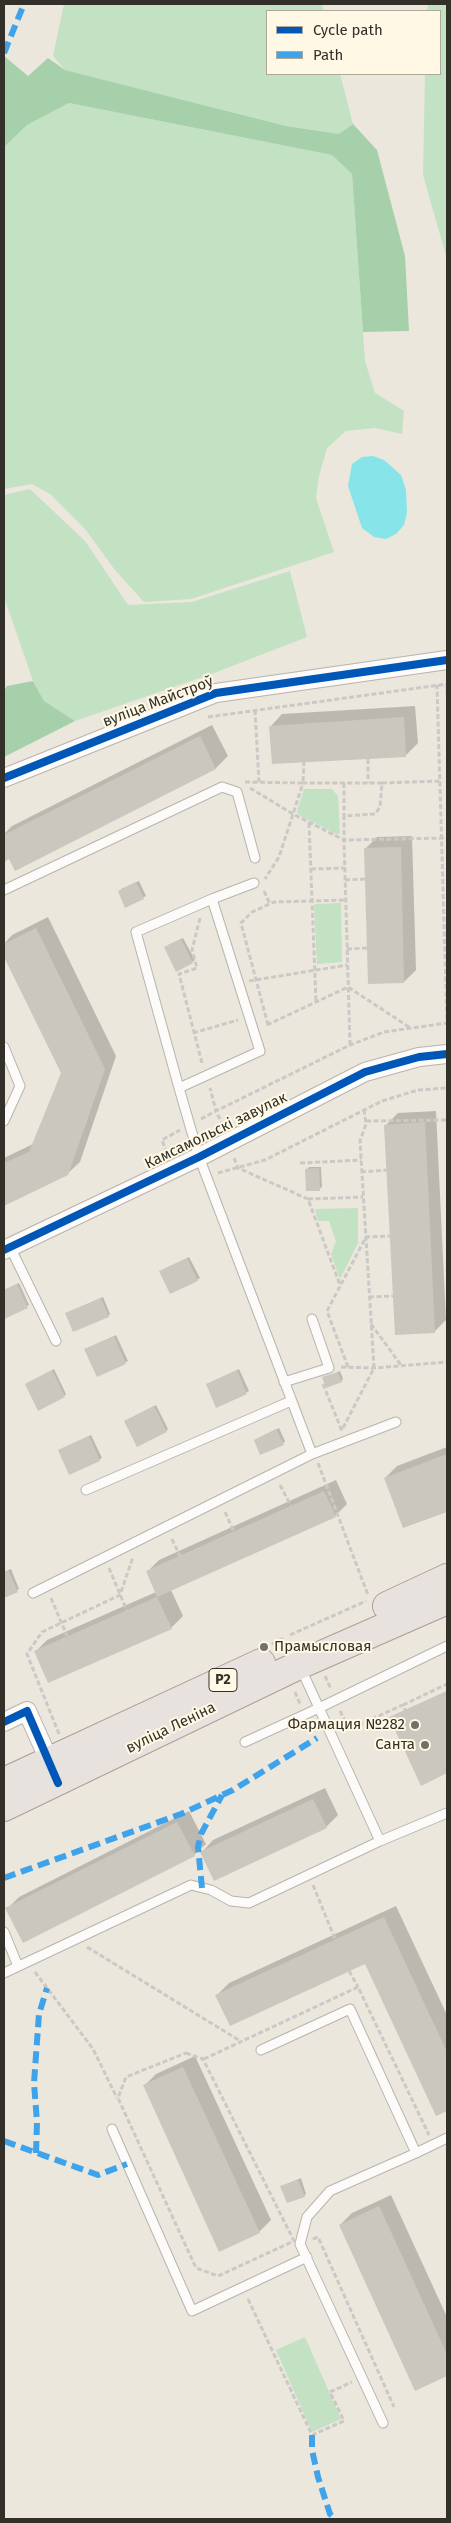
<!DOCTYPE html>
<meta charset="utf-8">
<style>
body{margin:0}
#map{position:relative;width:451px;height:2523px;overflow:hidden;background:#ebe7dd;font-family:"Fira Sans",sans-serif}
canvas{display:block}
.frame{position:absolute;inset:0;border:5px solid #323028;pointer-events:none}
.legend{position:absolute;left:266px;top:10px;width:175px;height:65px;box-sizing:border-box;background:#fff8e4;border:1px solid #ada899;margin:0;padding:6px 9px;list-style:none;font-size:15px;color:#323028}
.legend li{display:flex;align-items:center;gap:10px;height:25px}
.legend b{width:25px;border:1px solid #ada899}
</style>
<div id="map">
<canvas width="451" height="2523"></canvas>
<div class="frame"></div>
<ul class="legend">
<li><b style="height:6px;background:#0057b8"></b>Cycle path</li>
<li><b style="height:6px;background:#3ea3eb"></b>Path</li>
</ul>
</div>
<script>
const c = document.querySelector('canvas').getContext('2d');
c.lineJoin = 'round';
function paint(path, color) {
  c.fillStyle = color;
  c.fill(path, 'evenodd');
}
function poly(rows) {
  const path = new Path2D();
  for (const r of rows) {
    path.moveTo(r[0], r[1]);
    for (let i = 2; i < r.length; i += 2) path.lineTo(r[i], r[i + 1]);
  }
  return path;
}
function trace(path, color, width, dash) {
  c.strokeStyle = color;
  c.lineWidth = width;
  c.lineCap = dash ? 'butt' : 'round';
  c.setLineDash(dash || []);
  c.stroke(path);
}
function write(font, color, halo, rows, align = 'center') {
  c.font = font + ' "Fira Sans",sans-serif';
  c.lineWidth = 4;
  c.setLineDash([]);
  c.textBaseline = 'middle';
  c.strokeStyle = halo;
  c.fillStyle = color;
  for (const [text, x, y, turn = 0] of rows) {
    c.save();
    c.translate(x, y);
    c.rotate((+turn || 0) * Math.PI / 180);
    c.textAlign = isNaN(turn) ? turn : align;
    if (halo) c.strokeText(text, 0, 0);
    c.fillText(text, 0, 0);
    c.restore();
  }
}
const green = poly([
 [64,4,322,4,324,11,267,11,267,74,340,74,353,124,339,134,286,126,65,70,53,56],
 [428,4,447,4,447,259,423,175,425,74,440,74,440,11,427,11],
 [69,103,332,155,352,174,365,361,375,393,404,411,402,434,375,428,346,431,327,448,319,476,316,498,334,552,191,599,144,602,115,570,85,529,50,494,32,484,4,489,4,147,27,125],
 [30,489,85,541,128,605,192,602,290,571,307,637,214,673,75,721,44,701,33,681,4,597,4,495],
 [304,789,332,789,338,796,340,834,336,834,299,815,297,811],
 [341,903,342,962,317,964,314,904],
 [358,1208,358,1243,340,1279,331,1254,336,1241,329,1221,318,1221,315,1209],
 [305,2337,341,2419,312,2432,276,2350]
]);
const forest = poly([
 [4,56,28,76,48,58,65,70,286,126,339,134,353,124,377,150,405,256,409,331,363,332,352,174,332,155,69,103,27,125,4,147],
 [33,681,44,701,75,721,4,757,4,691,7,686]
]);
const water = poly([
 [373,456,384,460,401,475,406,490,407,513,404,525,396,534,386,539,374,537,362,528,348,486,352,464,362,457]
]);
const shadow = poly([
 [415,706,418,743,406,755,271,726,282,714],
 [212,725,228,756,216,768,16,870,9,857,4,860,4,834,12,826],
 [412,836,416,970,404,982,365,849,377,837],
 [139,881,146,896,126,906,121,889],
 [48,917,116,1056,80,1162,67,1174,4,1205,4,1158,33,1144,62,1073,4,954,4,944,12,935],
 [183,938,195,960,192,962,168,945],
 [436,1111,446,1320,434,1332,386,1125,398,1113],
 [309,1167,321,1167,322,1187,319,1189,307,1169],
 [189,1257,200,1278,197,1280,161,1271],
 [19,1283,29,1305,4,1317,4,1290],
 [103,1297,110,1314,108,1316,69,1312],
 [116,1335,128,1361,97,1375,86,1349],
 [54,1369,66,1394,64,1396,26,1384],
 [239,1369,249,1391,217,1406,207,1384],
 [340,1371,343,1379,341,1381,324,1378],
 [156,1405,168,1429,166,1431,125,1421],
 [279,1428,285,1441,283,1444,255,1440],
 [91,1435,102,1458,70,1473,59,1450],
 [447,1447,447,1510,404,1527,385,1478,397,1466],
 [336,1480,347,1504,335,1516,171,1590,183,1616,171,1628,35,1652,47,1640,156,1592,147,1572,159,1560],
 [11,1569,19,1589,4,1597,4,1572],
 [447,1691,447,1772,421,1784,393,1716],
 [325,1788,338,1815,326,1827,202,1852,213,1840],
 [189,1811,206,1844,194,1855,7,1909,19,1897],
 [396,1906,447,2015,447,2109,436,2114,365,1962,217,1995,229,1983],
 [195,2056,271,2220,259,2232,144,2086,156,2074],
 [301,2178,306,2194,304,2196,282,2186],
 [391,2195,447,2317,447,2375,416,2389,340,2225,352,2213]
]);
const building = poly([
 [404,717,406,757,272,764,269,726],
 [200,736,216,769,15,871,9,859,4,862,4,835],
 [401,847,404,983,368,984,364,848],
 [136,882,144,899,125,908,118,891],
 [36,928,105,1069,68,1175,4,1206,4,1163,29,1152,61,1073,4,957,4,944],
 [181,939,193,963,176,972,164,947],
 [425,1122,435,1333,395,1335,384,1125],
 [319,1168,320,1191,306,1191,305,1169],
 [187,1258,198,1281,170,1294,159,1271],
 [17,1284,28,1308,4,1319,4,1290],
 [101,1298,109,1317,73,1332,65,1313],
 [114,1336,126,1364,97,1377,84,1349],
 [52,1370,65,1397,38,1411,25,1384],
 [237,1370,247,1394,216,1408,206,1384],
 [338,1372,342,1382,326,1388,322,1377],
 [154,1406,167,1432,137,1447,124,1421],
 [276,1429,284,1445,260,1455,254,1440],
 [89,1436,100,1461,69,1475,58,1450],
 [447,1454,447,1512,403,1528,384,1478],
 [324,1491,336,1517,157,1597,146,1571],
 [8,1570,18,1592,4,1598,4,1572],
 [157,1597,172,1629,48,1683,34,1651],
 [447,1691,447,1773,421,1786,389,1717],
 [313,1799,327,1828,214,1881,200,1852],
 [177,1822,195,1856,23,1943,5,1908],
 [384,1917,447,2052,447,2111,436,2116,365,1964,230,2026,215,1995],
 [183,2067,260,2233,219,2252,143,2085],
 [298,2180,305,2197,287,2203,280,2186],
 [379,2206,447,2354,447,2376,415,2391,339,2225]
]);
const path = poly([
 [255,710,259,782],
 [208,717,447,684,447,696],
 [368,759,368,783],
 [245,782,303,783,304,762],
 [344,783,344,816],
 [382,783,441,781],
 [250,788,293,814,344,840,344,816,375,814,380,807,382,783,303,783,293,814,279,857,265,879],
 [309,823,316,1002],
 [311,869,345,868],
 [345,880,365,879],
 [264,891,270,904],
 [200,918,192,950,197,968,179,974,202,1063],
 [347,949,367,948],
 [249,981,347,965],
 [267,1025,348,987,409,1027],
 [268,1025,241,923,252,912,274,902,346,900],
 [193,1033,238,1020],
 [350,1045,344,840,447,838],
 [201,1119,216,1111,210,1088],
 [366,1121,447,1120],
 [223,1126,216,1111,350,1045,384,1032,447,1023,437,685],
 [167,1153,162,1140,180,1130],
 [234,1158,238,1168,308,1199,340,1285],
 [300,1163,361,1160],
 [361,1172,387,1170],
 [218,1173,265,1160,382,1101,418,1090,447,1088],
 [308,1199,363,1197],
 [369,1297,393,1296],
 [371,1324,401,1365],
 [341,1367,374,1368,447,1362],
 [348,1367,327,1311,366,1237,390,1236],
 [323,1384,342,1431],
 [343,1428,374,1368,360,1141,366,1124,364,1109],
 [318,1463,368,1595],
 [280,1485,291,1506],
 [225,1512,234,1532],
 [172,1539,180,1556],
 [109,1568,127,1611],
 [51,1598,67,1636],
 [290,1635,366,1601],
 [272,1644,284,1638],
 [325,1676,331,1689],
 [295,1692,300,1704],
 [403,1705,447,1684],
 [340,1711,349,1729,403,1705,405,1710],
 [59,1734,27,1654,42,1632,120,1595,133,1557],
 [313,1885,335,1939],
 [87,1947,242,2042],
 [349,1971,358,1987],
 [35,1972,93,2049,117,2098],
 [186,2053,203,2059,294,2241,218,2276,196,2268,118,2098,126,2077,186,2053],
 [204,2059,358,1987,429,2135],
 [313,2239,318,2237,394,2407],
 [248,2299,312,2435,344,2421,330,2392,352,2382]
]);
const service = poly([
 [4,890,222,787,237,792,255,858],
 [212,899,254,883],
 [4,1047,20,1086,4,1121],
 [179,1088,136,932,212,899,260,1051,179,1088,199,1157,312,1454],
 [10,1247,56,1341],
 [284,1382,329,1368,312,1319],
 [86,1490,291,1401],
 [33,1593,312,1454,396,1422],
 [292,1649,319,1708,447,1646],
 [245,1742,319,1708,380,1841],
 [4,1932,18,1966],
 [4,1973,191,1885,211,1890,231,1901,249,1903,380,1841,447,1813],
 [261,2050,350,2009,416,2153,447,2138],
 [112,2129,192,2311,307,2257],
 [383,2423,300,2244,307,2217,330,2191,416,2153]
]);
const minor = poly([
 [4,778,216,693,447,660],
 [4,1250,199,1157,365,1072,419,1057,447,1054],
 [4,1722,27,1711,53,1769]
]);
const primary = poly([
 [387,1606,447,1578],
 [4,1782,261,1663],
 [4,1807,299,1665,447,1600]
]);
const quiet = poly([
 [4,53,24,4],
 [4,1878,181,1814,233,1790,317,1738],
 [202,1888,198,1847,201,1834,222,1795],
 [4,2141,98,2175,127,2164],
 [36,2153,37,2122,34,2083,39,2014,47,1988],
 [312,2435,312,2450,318,2477,330,2514,335,2519]
]);
const cycleway = poly([
 [4,778,216,693,447,660],
 [4,1250,199,1157,365,1072,419,1057,447,1054],
 [4,1722,27,1711,58,1783]
]);
const markers = [
 [264,1647,5,"#737067"],
 [415,1725,5,"#737067"],
 [425,1745,5,"#737067"]
];
const shields = [
 [223,1680,28]
];
const shieldNames = [
 ["Р2",223,1680]
];
const streetNames = [
 ["вуліца Майстроў",158,702,-21],
 ["Камсамольскі завулак",216,1131,-26],
 ["вуліца Леніна",171,1728,-26]
];
const poiNames = [
 ["Прамысловая",274,1647,"left"],
 ["Фармация №282",405,1725],
 ["Санта",415,1745]
];
paint(green, '#c3e1c3');
paint(forest, '#a6d0aa');
paint(water, '#87e4e8');
paint(shadow, '#0003');
paint(building, '#c9c7be');
trace(service, '#b8b4ad', 11);
trace(minor, '#b8b4ad', 20);
trace(primary, '#ac9e97', 30);
trace(path, '#cac9c6', 3, [5, 2.5]);
trace(service, '#fcfbfa', 9);
trace(minor, '#fcfbfa', 18);
trace(primary, '#e8e2df', 28);
trace(quiet, '#3ea3eb', 6, [12, 6]);
trace(cycleway, '#0057b8', 8);
for (const [x, y, r, color] of markers) {
  const dot = new Path2D();
  dot.arc(x, y, r, 0, 2 * Math.PI);
  c.fillStyle = color;
  c.fill(dot);
  trace(dot, '#fff8e4', 2);
}
for (const [x, y, w] of shields) {
  const box = new Path2D();
  box.roundRect(x - w / 2, y - 11.5, w, 23, 4);
  c.fillStyle = '#fff8e4';
  c.fill(box);
  trace(box, '#323028', 1);
}
write('bold 14px', '#323028', null, shieldNames);
write('15px', '#323028', '#fff8e4', streetNames);
write('15px', '#323028', '#fff8e4', poiNames, 'right');
</script>
